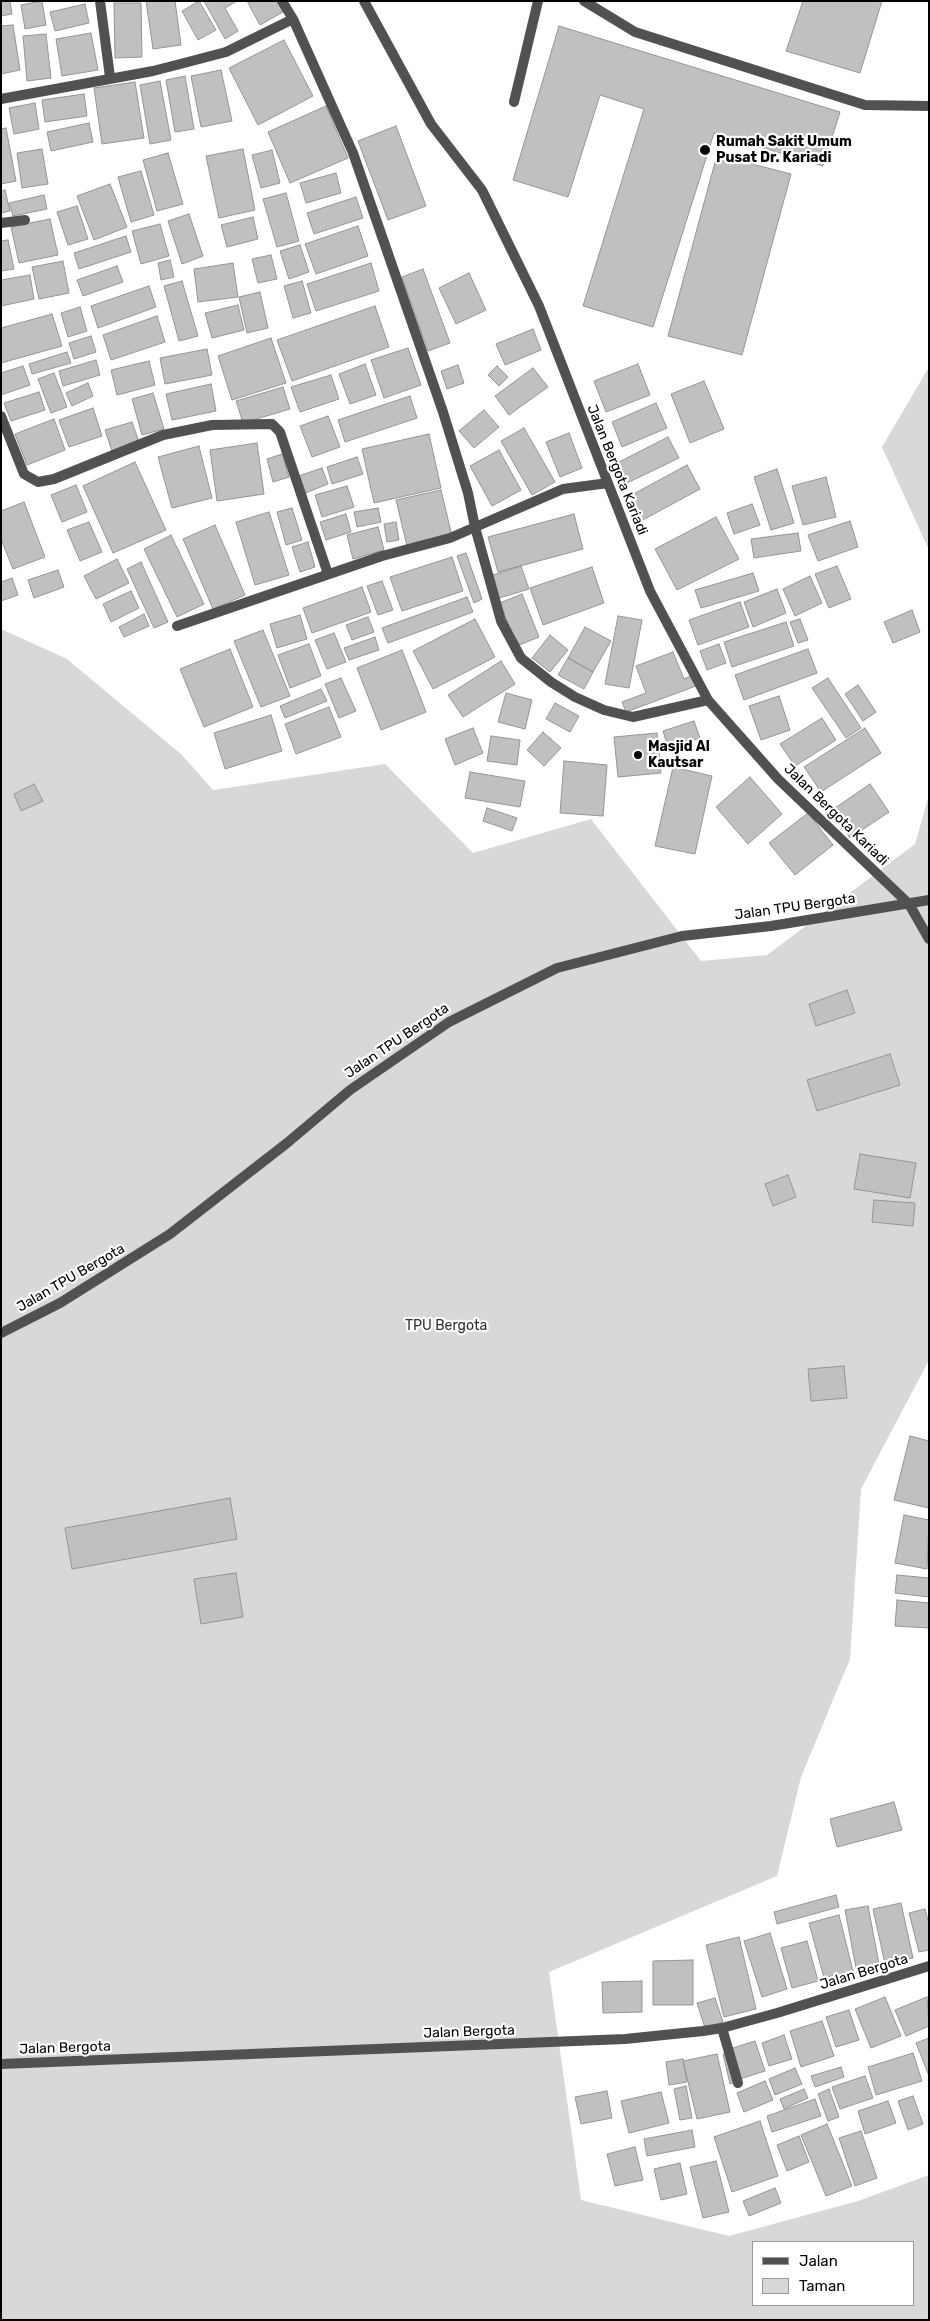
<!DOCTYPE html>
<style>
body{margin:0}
#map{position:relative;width:930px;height:2321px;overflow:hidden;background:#fff;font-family:Rubik,sans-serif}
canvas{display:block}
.frame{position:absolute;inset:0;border:2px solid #000;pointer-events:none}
.legend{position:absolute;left:752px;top:2241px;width:162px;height:65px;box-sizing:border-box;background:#fff;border:1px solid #999;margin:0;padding:6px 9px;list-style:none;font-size:15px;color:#000}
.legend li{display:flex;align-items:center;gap:10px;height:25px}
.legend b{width:25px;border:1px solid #999}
</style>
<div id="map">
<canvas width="930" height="2321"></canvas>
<div class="frame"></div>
<ul class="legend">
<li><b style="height:6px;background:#515151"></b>Jalan</li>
<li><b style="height:14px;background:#d8d8d8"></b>Taman</li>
</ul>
</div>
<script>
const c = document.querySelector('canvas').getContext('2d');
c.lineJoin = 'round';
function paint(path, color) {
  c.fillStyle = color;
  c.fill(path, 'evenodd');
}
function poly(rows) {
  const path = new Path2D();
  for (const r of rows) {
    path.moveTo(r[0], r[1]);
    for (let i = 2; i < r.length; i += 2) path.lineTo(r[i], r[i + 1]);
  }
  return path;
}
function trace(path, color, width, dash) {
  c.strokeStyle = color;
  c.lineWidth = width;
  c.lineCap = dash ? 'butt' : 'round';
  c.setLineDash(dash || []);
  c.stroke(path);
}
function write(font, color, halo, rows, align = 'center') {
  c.font = font + ' Rubik,sans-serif';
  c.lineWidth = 4.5;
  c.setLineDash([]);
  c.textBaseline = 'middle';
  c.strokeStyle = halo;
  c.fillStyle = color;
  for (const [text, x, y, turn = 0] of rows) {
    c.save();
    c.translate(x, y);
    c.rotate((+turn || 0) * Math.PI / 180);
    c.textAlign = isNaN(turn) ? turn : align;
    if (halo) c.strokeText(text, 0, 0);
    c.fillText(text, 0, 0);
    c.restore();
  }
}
const green = poly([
 [929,367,929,550,882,447],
 [1,629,67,659,181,754,213,790,385,764,473,853,591,819,701,961,767,955,915,844,929,795,929,1360,861,1489,850,1659,801,1777,777,1876,549,1972,581,2200,729,2236,858,2201,929,2175,929,2320,1,2320],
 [754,2242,914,2242,914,2305,754,2305]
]);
const building = poly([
 [1,1,10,1,12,14,1,16,1,1],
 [42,1,46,25,25,29,21,5,42,1],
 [146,1,175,1,181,45,153,49,146,1],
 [199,1,216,30,198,40,182,11,199,1],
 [204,1,237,1,225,8,238,31,225,39,204,1],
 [247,1,277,1,283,12,260,25,247,1],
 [803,1,882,1,860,73,786,51,803,1],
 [114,3,141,3,142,57,115,58,114,3],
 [85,4,89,23,55,31,50,12,85,4],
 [13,25,20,70,1,74,1,26,13,25],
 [559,26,840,112,823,166,714,133,653,327,583,306,644,109,600,95,568,197,513,180,559,26],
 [91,33,98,70,62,76,56,39,91,33],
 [46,34,51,78,27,81,23,36,46,34],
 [284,40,313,96,258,125,229,68,284,40],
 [221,70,232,121,201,127,191,76,221,70],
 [185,76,194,129,175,132,166,80,185,76],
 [160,81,171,140,150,144,140,85,160,81],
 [135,82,144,138,102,144,94,88,135,82],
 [84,94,87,116,45,122,42,100,84,94],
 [35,103,39,129,14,134,9,108,35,103],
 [326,106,348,158,290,183,268,132,326,106],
 [89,123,93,142,51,151,47,132,89,123],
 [396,126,426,206,388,220,358,141,396,126],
 [6,128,16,181,1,184,1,129,6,128],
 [42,149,48,184,22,188,17,153,42,149],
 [243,149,255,210,219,218,206,156,243,149],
 [272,150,280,183,261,188,252,155,272,150],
 [168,153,183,204,157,211,143,160,168,153],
 [717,155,791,174,742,355,668,336,717,155],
 [141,171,154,215,131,222,118,177,141,171],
 [336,173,341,193,306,203,300,183,336,173],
 [110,184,127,227,94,240,77,196,110,184],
 [5,190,10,211,1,213,1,191,5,190],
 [286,193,299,241,277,247,263,199,286,193],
 [44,195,47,209,13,216,9,203,44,195],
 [356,197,363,218,314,234,307,213,356,197],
 [77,206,88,239,68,245,57,212,77,206],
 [189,214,203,256,182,264,168,221,189,214],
 [253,217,258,239,227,247,221,225,253,217],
 [50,219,58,255,19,263,11,227,50,219],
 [160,224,169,256,141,264,132,231,160,224],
 [358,226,368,256,316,274,305,244,358,226],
 [126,236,131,252,79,269,74,253,126,236],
 [8,240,14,269,1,271,1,241,8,240],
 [300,245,309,272,289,279,280,251,300,245],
 [271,255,277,279,258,283,252,259,271,255],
 [170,260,174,277,161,280,158,263,170,260],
 [63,261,69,293,39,299,32,267,63,261],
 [233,263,238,297,198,302,194,269,233,263],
 [371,263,379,291,316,311,307,284,371,263],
 [117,266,123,282,83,296,77,280,117,266],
 [423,269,450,343,428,351,402,277,423,269],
 [469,273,486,310,456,324,439,288,469,273],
 [30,275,34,299,1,306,1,280,30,275],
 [182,281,198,336,179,341,164,286,182,281],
 [302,281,311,313,293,318,284,286,302,281],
 [149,286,156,307,98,328,91,306,149,286],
 [260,292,268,328,247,333,239,297,260,292],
 [238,305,244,330,212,338,205,313,238,305],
 [375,306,389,347,292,381,277,340,375,306],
 [80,307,87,331,68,337,61,313,80,307],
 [52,314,62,346,1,363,1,328,52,314],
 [157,316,165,342,111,360,103,335,157,316],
 [533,329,541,350,505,365,496,344,533,329],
 [91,336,96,352,74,359,69,343,91,336],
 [271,338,286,383,232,400,218,356,271,338],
 [408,348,421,385,384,398,371,360,408,348],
 [207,349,212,375,165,384,160,358,207,349],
 [67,352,71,363,32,374,29,364,67,352],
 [96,360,100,375,63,386,59,371,96,360],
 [149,361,155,385,117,395,111,370,149,361],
 [365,364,376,395,350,404,339,374,365,364],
 [638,364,650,395,606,412,594,381,638,364],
 [458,365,464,383,447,389,441,371,458,365],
 [23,366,30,385,1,395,1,373,23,366],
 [497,366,508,377,499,386,488,375,497,366],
 [533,368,548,387,509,415,495,396,533,368],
 [54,373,67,407,51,413,38,379,54,373],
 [331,375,339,399,300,412,291,387,331,375],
 [704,381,724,429,690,443,671,394,704,381],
 [88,383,93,396,72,406,66,393,88,383],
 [211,384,216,411,172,420,166,394,211,384],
 [283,387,290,409,243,423,236,401,283,387],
 [39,392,45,410,11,421,4,403,39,392],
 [153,393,164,429,142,435,132,399,153,393],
 [410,396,417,418,345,442,338,420,410,396],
 [656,403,667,428,622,447,612,422,656,403],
 [93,408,102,436,69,447,59,420,93,408],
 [484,410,499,427,474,448,459,431,484,410],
 [328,416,340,447,312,457,300,426,328,416],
 [54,419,65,450,27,465,15,434,54,419],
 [132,422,139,442,112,451,105,430,132,422],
 [524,428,555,482,532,495,501,441,524,428],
 [569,433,582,468,560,477,546,442,569,433],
 [429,434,441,488,374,503,362,449,429,434],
 [668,437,679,458,627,483,617,463,668,437],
 [257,443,264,494,217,501,210,450,257,443],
 [199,446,212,498,172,508,158,457,199,446],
 [499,450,521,490,492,506,470,466,499,450],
 [282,454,289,477,273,482,267,459,282,454],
 [357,457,363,474,332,484,327,467,357,457],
 [135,462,166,530,113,553,83,486,135,462],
 [687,465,700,489,639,522,626,498,687,465],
 [322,468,328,484,303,494,296,477,322,468],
 [777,469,794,523,771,530,754,477,777,469],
 [826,477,836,517,803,525,792,486,826,477],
 [76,485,87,512,62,522,51,495,76,485],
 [347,486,354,507,322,517,315,495,347,486],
 [441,490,452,536,407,546,396,500,441,490],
 [24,502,45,557,13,569,1,539,1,511,24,502],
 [752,504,760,525,734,534,727,513,752,504],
 [292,508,302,540,286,545,277,512,292,508],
 [378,508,381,522,357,527,354,512,378,508],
 [269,512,289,575,255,585,236,522,269,512],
 [346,514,351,532,326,540,320,522,346,514],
 [574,514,583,549,498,572,488,537,574,514],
 [716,517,739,559,677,590,655,549,716,517],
 [850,521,858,547,818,561,808,535,850,521],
 [89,522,102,552,80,561,67,530,89,522],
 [396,522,399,540,387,542,384,524,396,522],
 [215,525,245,595,213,609,183,539,215,525],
 [378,527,384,550,353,559,347,535,378,527],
 [798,533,801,551,754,558,751,539,798,533],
 [171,535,204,604,177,617,144,549,171,535],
 [308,542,315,567,300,572,292,547,308,542],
 [466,553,482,599,474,603,457,556,466,553],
 [452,557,463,591,402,611,390,577,452,557],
 [117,559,129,583,96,599,84,576,117,559],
 [141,562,168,622,154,628,127,569,141,562],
 [521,566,529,589,496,599,490,576,521,566],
 [837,566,851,599,829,608,815,574,837,566],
 [592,567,604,603,543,625,530,588,592,567],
 [58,570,64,587,34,598,28,580,58,570],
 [753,573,759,591,701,608,695,590,753,573],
 [810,576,822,603,795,616,783,589,810,576],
 [12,578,18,595,1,601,1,582,12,578],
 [382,581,393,610,378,615,367,586,382,581],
 [362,587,371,612,312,633,303,608,362,587],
 [777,589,786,613,753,627,744,602,777,589],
 [131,591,139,608,111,622,103,604,131,591],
 [522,594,539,637,517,646,500,603,522,594],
 [467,597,473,612,388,643,382,628,467,597],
 [740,602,749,627,698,645,689,620,740,602],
 [912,610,920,632,893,643,884,622,912,610],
 [144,614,149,626,124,637,119,627,144,614],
 [300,615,307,639,277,648,270,624,300,615],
 [618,616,642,620,629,688,605,684,618,616],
 [368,617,374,632,352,640,346,625,368,617],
 [475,619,495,657,433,689,413,651,475,619],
 [800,619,808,640,798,643,790,622,800,619],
 [786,622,794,646,732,667,724,642,786,622],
 [585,627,611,641,593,672,568,658,585,627],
 [263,630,290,696,261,707,234,641,263,630],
 [334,633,346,662,327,669,315,640,334,633],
 [550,635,568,650,550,672,532,658,550,635],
 [375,637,379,650,349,660,344,648,375,637],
 [309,644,321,676,290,688,278,655,309,644],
 [719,644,726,663,707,670,700,651,719,644],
 [230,649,253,707,204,727,180,669,230,649],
 [808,649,817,673,744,700,735,675,808,649],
 [402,650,426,712,381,730,357,668,402,650],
 [673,652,684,679,693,675,696,686,626,712,622,702,646,693,636,666,673,652],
 [568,658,593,672,584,689,558,675,568,658],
 [501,661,515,684,463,717,448,695,501,661],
 [341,678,356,711,339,718,325,684,341,678],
 [828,678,861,728,846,738,812,688,828,678],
 [858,685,876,712,863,721,845,694,858,685],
 [321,689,327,701,285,718,280,706,321,689],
 [506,693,532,700,525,729,498,722,506,693],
 [779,696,790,730,761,740,749,706,779,696],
 [555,703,579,716,570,732,546,719,555,703],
 [329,707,341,737,296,754,285,724,329,707],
 [271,715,282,751,225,769,214,733,271,715],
 [822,718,836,740,795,766,780,744,822,718],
 [694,721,700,738,668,747,663,731,694,721],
 [473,728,483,753,455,765,445,739,473,728],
 [865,728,881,753,821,792,804,767,865,728],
 [543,732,561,748,544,766,527,750,543,732],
 [657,733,661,773,618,777,614,737,657,733],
 [491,736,520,740,517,765,487,761,491,736],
 [564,761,607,765,603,816,560,813,564,761],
 [673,767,712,776,695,854,655,846,673,767],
 [470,772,525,781,520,807,465,798,470,772],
 [750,777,782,814,748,844,716,807,750,777],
 [34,784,43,801,21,811,14,794,34,784],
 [870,784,889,812,850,838,832,810,870,784],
 [487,808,517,818,512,831,483,821,487,808],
 [808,813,833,845,795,875,769,843,808,813],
 [847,990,855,1013,816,1026,809,1004,847,990],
 [890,1054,900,1085,817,1111,807,1080,890,1054],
 [860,1154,916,1163,910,1198,854,1189,860,1154],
 [788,1175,796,1197,773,1206,765,1184,788,1175],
 [874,1200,915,1203,913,1226,872,1222,874,1200],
 [844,1366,847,1398,811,1401,808,1369,844,1366],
 [910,1436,929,1441,929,1508,894,1500,910,1436],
 [230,1498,237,1539,72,1569,65,1528,230,1498],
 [904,1515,929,1520,927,1569,895,1563,904,1515],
 [236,1573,243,1617,201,1624,194,1579,236,1573],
 [897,1575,929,1578,929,1597,895,1593,897,1575],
 [897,1600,929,1603,929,1628,895,1626,897,1600],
 [894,1802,902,1830,837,1847,830,1819,894,1802],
 [836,1895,839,1907,777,1924,774,1912,836,1895],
 [901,1903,913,1958,885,1964,873,1909,901,1903],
 [868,1906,880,1969,857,1973,845,1910,868,1906],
 [925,1909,929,1924,929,1950,919,1952,909,1913,925,1909],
 [839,1915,853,1971,824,1978,809,1923,839,1915],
 [770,1933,787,1989,762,1997,744,1941,770,1933],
 [739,1937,756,2009,724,2017,706,1945,739,1937],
 [807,1941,818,1981,792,1988,781,1948,807,1941],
 [693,1960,693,2005,653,2005,653,1961,693,1960],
 [642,1981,642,2012,603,2013,602,1982,642,1981],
 [885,1997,901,2036,871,2048,855,2009,885,1997],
 [927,1997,929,2026,906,2036,895,2010,927,1997],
 [715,1998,723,2022,705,2028,697,2003,715,1998],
 [849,2010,859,2040,836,2047,826,2017,849,2010],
 [822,2021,834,2056,801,2067,790,2031,822,2021],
 [784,2035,792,2059,769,2066,762,2043,784,2035],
 [929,2038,929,2076,916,2043,929,2038],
 [755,2041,765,2071,740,2079,730,2049,755,2041],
 [728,2053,735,2082,730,2084,723,2054,728,2053],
 [913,2053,922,2081,876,2095,868,2067,913,2053],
 [717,2054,730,2112,697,2119,683,2061,717,2054],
 [683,2059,687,2082,669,2085,666,2062,683,2059],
 [841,2067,844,2077,815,2087,811,2076,841,2067],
 [795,2068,802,2084,775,2095,769,2079,795,2068],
 [865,2076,873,2098,840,2109,832,2087,865,2076],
 [765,2081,773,2100,744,2112,737,2093,765,2081],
 [686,2086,692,2118,680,2120,674,2089,686,2086],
 [804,2089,808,2098,784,2109,780,2099,804,2089],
 [829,2089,839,2117,828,2121,818,2094,829,2089],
 [607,2091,612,2118,581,2124,575,2097,607,2091],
 [661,2092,669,2123,629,2133,621,2101,661,2092],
 [913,2096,923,2124,908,2130,898,2101,913,2096],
 [815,2099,821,2116,772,2132,767,2116,815,2099],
 [888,2101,896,2123,865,2134,858,2111,888,2101],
 [760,2121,778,2176,732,2192,714,2137,760,2121],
 [827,2124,852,2186,826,2196,801,2135,827,2124],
 [692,2130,695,2147,647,2156,644,2139,692,2130],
 [861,2131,877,2178,855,2186,839,2138,861,2131],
 [799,2136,809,2162,787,2171,777,2145,799,2136],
 [635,2147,643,2180,615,2186,607,2154,635,2147],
 [716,2161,729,2212,703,2218,690,2167,716,2161],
 [680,2163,687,2194,661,2200,654,2169,680,2163],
 [775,2188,781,2203,749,2216,743,2201,775,2188]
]);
const lane = poly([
 [584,1,635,32,865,105,929,106],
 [514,102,538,1]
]);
const street = poly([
 [100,1,110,77],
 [282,1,293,19,353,153,443,412,468,493,475,527,501,621,521,658,551,682,575,697,604,710,633,717,708,700],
 [364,1,431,124,482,190,539,306,650,591,708,700,778,779,909,904,929,939],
 [1,99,153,71,184,63,226,52,293,19],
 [1,223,25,220],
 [1,416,24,474,38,482,54,479,163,435,212,425,272,424,280,432,328,574],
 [177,626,382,556,450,538,563,489,608,483],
 [1,1333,60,1303,170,1234,287,1143,350,1090,449,1022,557,968,682,936,771,926,929,900],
 [722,2028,738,2083],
 [1,2064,625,2039,703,2031,722,2028,777,2013,929,1966]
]);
const markers = [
 [705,150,6,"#000"],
 [638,755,5,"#000"]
];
const poiNames = [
 ["Rumah Sakit Umum",716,142],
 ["Pusat Dr. Kariadi",716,158],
 ["Masjid Al",648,747],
 ["Kautsar",648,763]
];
const streetNames = [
 ["Jalan Bergota Kariadi",617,470,68],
 ["Jalan Bergota Kariadi",836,815,44],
 ["Jalan TPU Bergota",795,907,-8],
 ["Jalan TPU Bergota",397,1041,-34],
 ["Jalan TPU Bergota",71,1278,-30],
 ["Jalan Bergota",864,1972,-17],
 ["Jalan Bergota",469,2032,-2],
 ["Jalan Bergota",65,2048,-2]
];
const parkNames = [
 ["TPU Bergota",446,1326]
];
paint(green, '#d8d8d8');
paint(building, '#c0c0c0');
trace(building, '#959595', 1);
trace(lane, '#515151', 10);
trace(street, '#515151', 10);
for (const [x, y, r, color] of markers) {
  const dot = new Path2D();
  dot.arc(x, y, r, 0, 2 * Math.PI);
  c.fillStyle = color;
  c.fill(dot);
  trace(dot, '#fff', 2);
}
write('bold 14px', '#000', '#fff', poiNames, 'left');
write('14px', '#000', '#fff', streetNames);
write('14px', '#2f2f2f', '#fff', parkNames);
</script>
